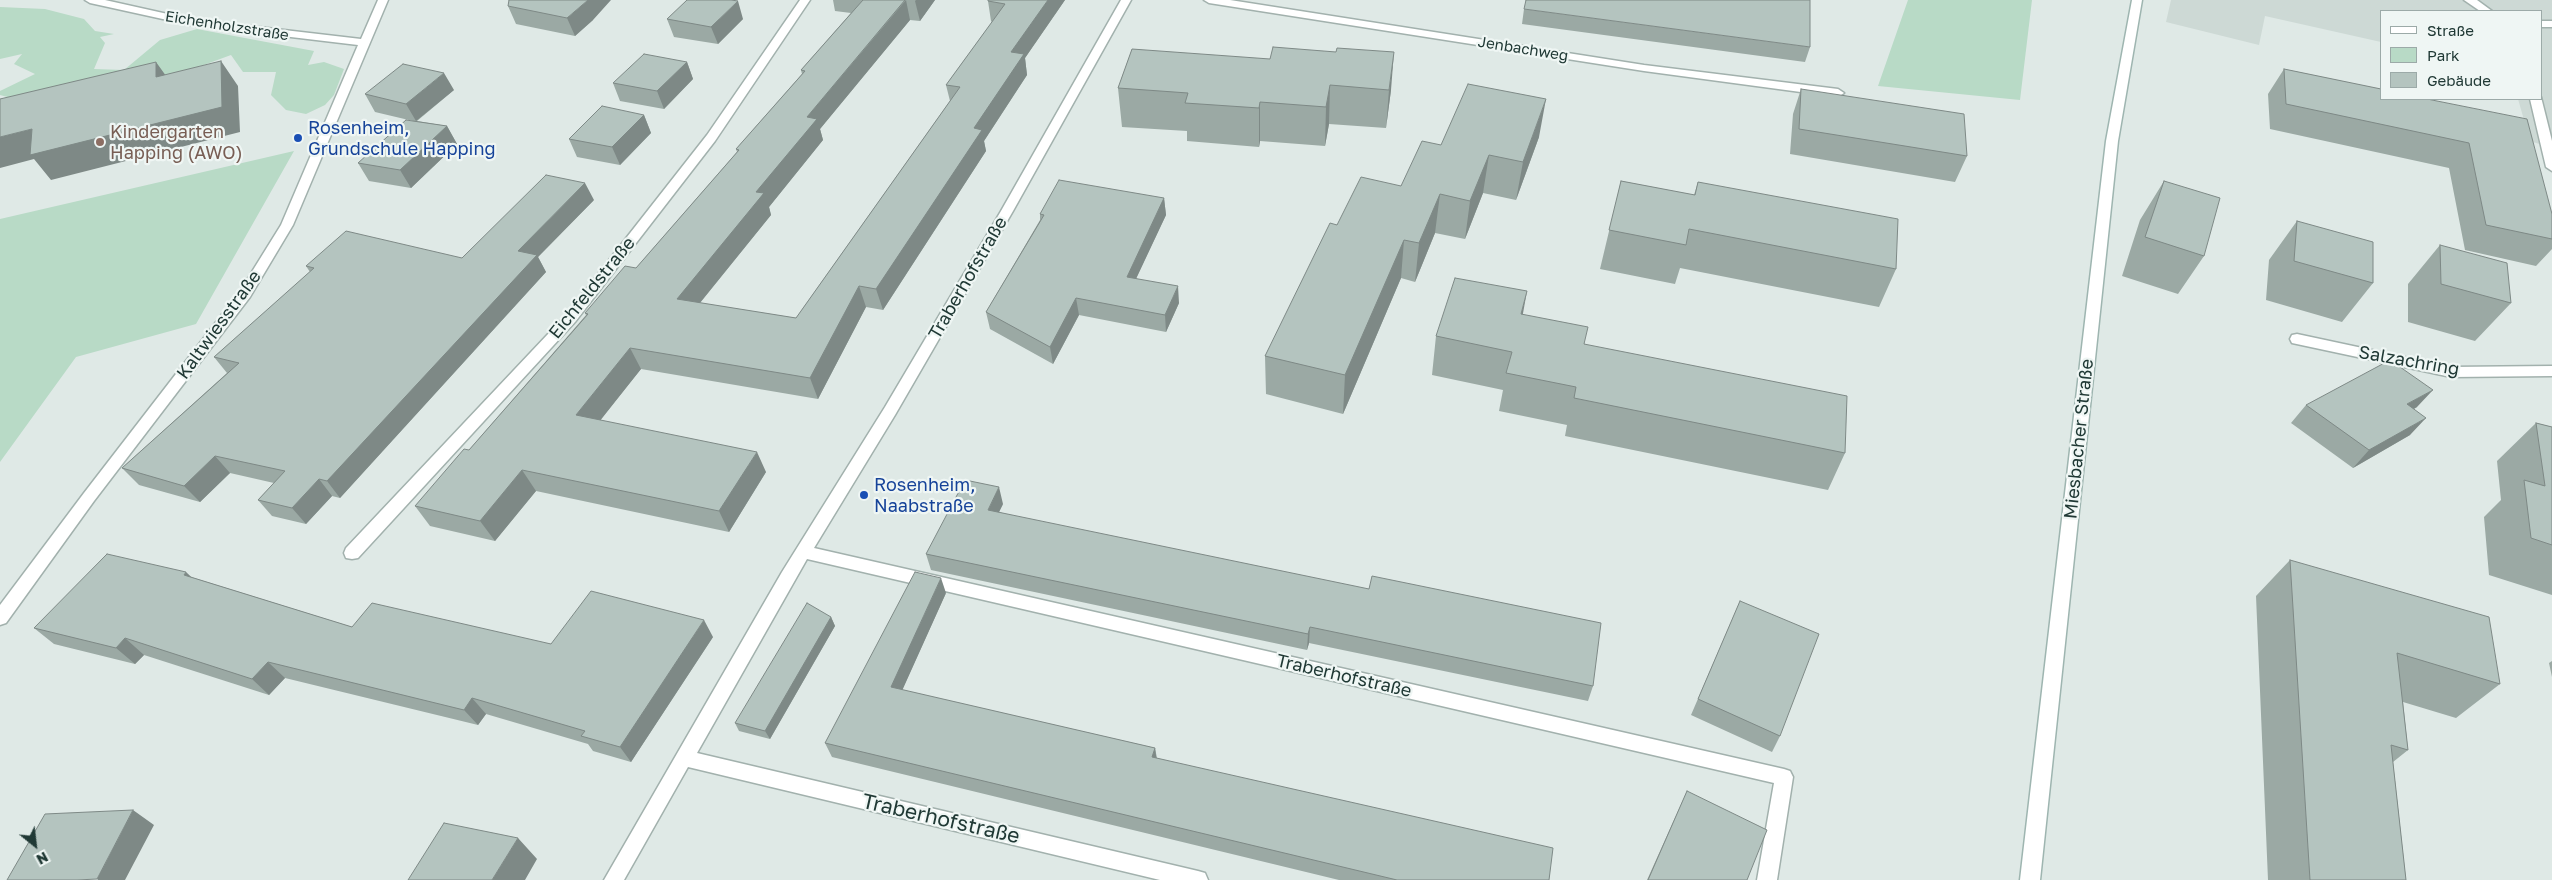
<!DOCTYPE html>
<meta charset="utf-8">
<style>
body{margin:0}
#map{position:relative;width:2552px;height:880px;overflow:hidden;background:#dfe9e6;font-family:"Golos Text",sans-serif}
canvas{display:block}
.legend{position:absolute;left:2380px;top:10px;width:162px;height:90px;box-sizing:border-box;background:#eff6f4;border:1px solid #9caaa8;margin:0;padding:6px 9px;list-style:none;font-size:15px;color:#203935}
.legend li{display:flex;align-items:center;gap:10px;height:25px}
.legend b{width:25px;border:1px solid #9caaa8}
.north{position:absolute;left:10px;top:820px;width:50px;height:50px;-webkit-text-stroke:4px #eff6f4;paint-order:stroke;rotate:151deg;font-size:14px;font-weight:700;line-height:20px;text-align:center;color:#203935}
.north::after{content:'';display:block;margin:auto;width:18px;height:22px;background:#203935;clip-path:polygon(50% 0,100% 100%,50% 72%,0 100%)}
</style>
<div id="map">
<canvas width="2552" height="880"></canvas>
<ul class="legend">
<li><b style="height:6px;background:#fff"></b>Straße</li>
<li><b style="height:14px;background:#b8dac6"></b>Park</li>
<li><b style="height:14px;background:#b4c4bf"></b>Gebäude</li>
</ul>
<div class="north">N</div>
</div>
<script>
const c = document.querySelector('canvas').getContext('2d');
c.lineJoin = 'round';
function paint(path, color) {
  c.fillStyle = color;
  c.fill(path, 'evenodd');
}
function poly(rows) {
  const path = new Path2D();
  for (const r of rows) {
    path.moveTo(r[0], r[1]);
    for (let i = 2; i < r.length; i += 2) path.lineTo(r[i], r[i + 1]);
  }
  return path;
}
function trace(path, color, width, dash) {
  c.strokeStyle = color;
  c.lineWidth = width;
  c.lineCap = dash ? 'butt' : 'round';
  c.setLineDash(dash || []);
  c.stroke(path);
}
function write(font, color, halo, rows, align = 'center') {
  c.font = font + ' "Golos Text",sans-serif';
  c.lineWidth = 4.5;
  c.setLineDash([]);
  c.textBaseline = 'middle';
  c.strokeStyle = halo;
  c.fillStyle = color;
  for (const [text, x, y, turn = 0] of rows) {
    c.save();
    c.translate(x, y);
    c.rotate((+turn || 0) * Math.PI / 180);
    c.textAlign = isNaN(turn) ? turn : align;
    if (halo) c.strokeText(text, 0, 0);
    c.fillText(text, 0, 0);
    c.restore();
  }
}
const built = poly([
 [2171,0,2552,0,2552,148,2530,141,2518,99,2541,99,2541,11,2381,11,2381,42,2265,16,2259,45,2166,22]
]);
const green = poly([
 [1908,0,2032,0,2020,100,1878,86],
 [0,7,45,9,84,19,95,31,114,34,100,37,105,43,94,69,124,70,160,40,197,29,314,51,308,65,324,62,344,69,334,95,325,105,306,114,286,110,271,95,276,72,243,72,231,55,171,77,53,109,0,95,0,91,35,74,14,64,22,54,0,59],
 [294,151,196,324,76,357,0,462,0,219]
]);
const street = poly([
 [85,0,105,0,190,19,361,39,378,0,388,0,293,225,250,297,94,501,6,623,0,625,0,605,84,493,240,291,281,225,358,45,190,25,90,3,85,0],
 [800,0,810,0,715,141,575,322,358,558,352,559,346,558,344,553,346,548,565,316,707,135,800,0],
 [1121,0,1131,0,1013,211,895,415,814,548,1784,769,1790,771,1793,777,1777,880,1757,880,1774,783,807,559,697,753,1198,871,1205,873,1208,880,1160,880,688,767,624,880,604,880,782,572,885,407,1001,211,1121,0],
 [1204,0,1230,0,1644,65,1838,89,1844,93,1838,97,1644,71,1209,3,1204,0],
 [2464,0,2477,0,2492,11,2480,11,2464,0],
 [2541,21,2552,21,2552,27,2541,27,2541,21],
 [2541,97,2552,141,2552,171,2546,167,2530,99,2541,97],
 [2297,334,2451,367,2552,366,2552,376,2451,377,2292,343,2290,339,2292,335,2297,334]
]);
const secondary = poly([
 [2132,0,2142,0,2118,141,2040,880,2020,880,2106,141,2132,0]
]);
const wall = poly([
 [833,0,935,0,920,21,910,20,820,129,823,140,769,207,771,215,700,303,796,318,950,101,946,85,992,22,991,21,988,1,1065,0,1025,58,1027,75,984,141,986,151,883,310,866,307,818,399,641,369,600,420,766,472,729,532,536,491,495,541,430,526,415,506,469,450,586,315,585,313,636,268,737,152,736,149,802,74,801,70,851,13,835,11],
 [508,6,593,20,575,36,516,24],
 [1524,9,1810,47,1805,62,1522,24],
 [667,19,743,19,718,44,674,37],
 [1132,49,1391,90,1386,128,1329,124,1325,146,1260,141,1259,147,1187,141,1187,131,1122,127,1118,88],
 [687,62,693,79,664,109,620,101,613,83],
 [2284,69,2427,99,2552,214,2552,249,2536,266,2465,250,2449,168,2270,129,2268,94],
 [1801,89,1967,156,1955,182,1790,154,1793,114],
 [454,90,417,121,447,126,457,144,411,188,369,181,358,163,413,121,375,112,365,94],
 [644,115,651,133,620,165,577,157,569,139],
 [1539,137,1516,200,1483,193,1465,239,1435,233,1415,282,1401,278,1343,414,1266,394,1265,356,1337,225,1401,186,1441,145],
 [1621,181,1694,195,1698,182,1896,269,1879,307,1680,268,1675,284,1600,269],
 [2164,181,2204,256,2178,294,2122,276,2140,220],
 [1164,198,1166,215,1136,278,1179,303,1166,332,1079,315,1053,364,990,329,986,312,1040,220,1040,214],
 [594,200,538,257,546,272,340,498,332,496,306,524,272,516,258,500,274,483,230,473,200,502,139,485,122,468,227,373,214,357,310,272,306,266,462,258],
 [2297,221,2373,283,2342,322,2266,300,2269,260],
 [2440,245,2511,303,2475,341,2408,322,2408,284],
 [1522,315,1584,344,1845,453,1828,490,1565,436,1567,425,1499,411,1503,390,1432,375,1436,336],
 [2306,405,2417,407,2414,409,2410,435,2353,468,2291,423],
 [2536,423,2552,427,2552,595,2489,575,2484,517,2501,500,2497,461],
 [1003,504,999,512,1593,686,1588,701,1309,643,1307,650,931,570,926,554],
 [2290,560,2500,684,2456,718,2403,702,2408,750,2393,762,2406,880,2268,880,2256,596],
 [191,577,352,627,551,644,713,637,631,762,593,751,588,744,486,714,478,725,285,678,269,695,144,655,135,664,54,644,34,628],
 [946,593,902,690,1155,748,1157,758,1549,880,1339,880,832,757,825,743],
 [1740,601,1780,736,1772,752,1691,715],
 [831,617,835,626,770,739,739,731,735,723],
 [2552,661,2552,677,2549,663],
 [1687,791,1747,880,1647,880]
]);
const shadedWall = poly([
 [588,0,611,0,593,20,575,36,567,18],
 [906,0,910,20,820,129,823,140,769,207,771,215,686,320,677,299,756,192,807,117],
 [916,0,935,0,920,21,915,1],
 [1048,0,1065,0,1025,58,1027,75,984,141,986,151,883,310,876,289,974,128,1011,52],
 [738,1,743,19,718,44,711,27],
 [1394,52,1391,90,1386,128,1389,90],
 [221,61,238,86,240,132,51,180,34,159,0,168,0,137,32,129],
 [156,62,174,87,156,77],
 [687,62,693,79,664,109,657,91],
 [444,73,454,90,416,121,406,104],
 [1330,85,1329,124,1325,146,1326,107],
 [1546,99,1539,137,1516,200,1523,162],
 [1260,102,1260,141,1259,147,1259,108],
 [644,115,651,133,620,165,612,147],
 [447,126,457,144,411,188,400,170],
 [1489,155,1483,193,1465,239,1470,201],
 [585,183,594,200,538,257,546,272,340,498,327,481,518,251],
 [1440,194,1435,233,1415,282,1419,243],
 [1164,198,1166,215,1129,294,1127,277],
 [1404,240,1401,278,1343,414,1345,375],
 [859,286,866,307,818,399,810,378],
 [1178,286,1179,303,1166,332,1165,315],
 [1527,291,1520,330,1521,314],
 [1076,298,1079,315,1053,364,1050,347],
 [630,348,641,369,588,436,576,415],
 [2433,390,2417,407,2391,422,2407,404],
 [2426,418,2410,435,2353,468,2369,450],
 [757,452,766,472,729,532,719,511],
 [215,456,230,473,200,502,184,486],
 [522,470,536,491,495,541,480,521],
 [319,479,332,496,306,524,292,508],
 [999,487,1003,504,992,526,988,510],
 [186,572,204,589,184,575],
 [941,578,946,593,897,702,891,687],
 [831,617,835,626,770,739,765,731],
 [704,620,713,637,631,762,620,747],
 [1310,627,1309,643,1307,650,1308,634],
 [125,638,144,655,135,664,116,648],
 [268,662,285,678,269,695,252,679],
 [472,698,486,714,478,725,464,710],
 [1155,748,1157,763,1152,757],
 [133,810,154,825,125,880,98,880,97,879],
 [518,838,537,859,525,880,492,880]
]);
const building = poly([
 [509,0,588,0,567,18,508,6,509,0],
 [687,0,731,0,738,1,711,27,667,19,687,0],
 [863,0,905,0,807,117,817,119,756,192,764,193,677,299,796,318,960,87,946,85,1005,4,988,1,988,0,1048,0,1011,52,1024,54,974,128,982,130,876,289,859,286,810,378,630,348,576,415,757,452,719,511,522,470,480,521,415,506,464,449,469,450,588,314,585,313,625,266,636,268,739,150,736,149,805,71,801,70,863,0],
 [1526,0,1810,0,1810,47,1524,9,1526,0],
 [1273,47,1336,52,1337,48,1394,52,1389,90,1330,85,1326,107,1260,102,1259,108,1185,103,1188,93,1118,88,1132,49,1270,59,1273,47],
 [644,54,687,62,657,91,613,83,644,54],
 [221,61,222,107,30,155,32,129,0,137,0,99,156,62,156,77,221,61],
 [403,64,444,73,406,104,365,94,403,64],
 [2284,69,2381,89,2381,99,2427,99,2527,119,2552,214,2552,239,2486,225,2469,143,2286,104,2284,69],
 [1468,84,1546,99,1523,162,1489,155,1470,201,1440,194,1419,243,1404,240,1345,375,1265,356,1330,223,1337,225,1361,177,1401,186,1422,141,1441,145,1468,84],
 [1801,89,1964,114,1967,156,1799,129,1801,89],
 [602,106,644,115,612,147,569,139,602,106],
 [406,120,447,126,400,170,358,163,406,120],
 [546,175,585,183,518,251,537,255,327,481,319,479,292,508,258,500,285,471,215,456,184,486,122,468,239,363,214,357,314,268,306,266,346,231,462,258,546,175],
 [1059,180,1164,198,1127,277,1178,286,1165,315,1076,298,1050,347,986,312,1044,215,1040,214,1059,180],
 [1621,181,1695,195,1698,182,1898,219,1896,269,1689,229,1686,245,1609,230,1621,181],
 [2164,181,2220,198,2204,256,2145,237,2164,181],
 [2297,221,2373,242,2373,283,2294,261,2297,221],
 [2440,245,2507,263,2511,303,2441,284,2440,245],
 [1455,278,1527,291,1521,314,1588,327,1584,344,1847,396,1845,453,1574,398,1576,387,1506,373,1512,352,1436,336,1455,278],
 [2390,360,2433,390,2407,404,2426,418,2369,450,2306,405,2390,360],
 [2536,423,2552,427,2552,545,2531,538,2524,480,2545,486,2536,423],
 [965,480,999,487,988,510,1369,589,1372,576,1601,623,1593,686,1310,627,1308,634,926,554,965,480],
 [107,554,186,572,184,575,352,627,372,603,551,644,591,591,704,620,620,747,581,736,585,731,472,698,464,710,268,662,252,679,125,638,116,648,34,628,107,554],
 [2290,560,2489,617,2500,684,2397,653,2408,750,2391,745,2406,880,2310,880,2290,560],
 [915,572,941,578,891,687,1155,748,1152,757,1553,848,1549,880,1397,880,825,743,915,572],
 [1740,601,1819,634,1780,736,1698,699,1740,601],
 [807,603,831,617,765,731,735,723,807,603],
 [1687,791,1767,830,1747,880,1648,880,1687,791],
 [133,810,97,879,77,880,7,880,45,814,133,810],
 [444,823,518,838,492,880,408,880,444,823]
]);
const markers = [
 [298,138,5,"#1a4fb4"],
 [100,142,5,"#8d6e63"],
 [864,495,5,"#1a4fb4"]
];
const farStreetnames = [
 ["Eichenholzstraße",227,26,9],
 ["Jenbachweg",1523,49,9]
];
const transitNames = [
 ["Rosenheim,",308,128],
 ["Grundschule Happing",308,149],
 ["Rosenheim,",874,485],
 ["Naabstraße",874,506]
];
const educationNames = [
 ["Kindergarten",110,132],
 ["Happing (AWO)",110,153]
];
const streetNames = [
 ["Traberhofstraße",968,278,-60],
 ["Eichfeldstraße",592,288,-51],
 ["Kaltwiesstraße",219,325,-54],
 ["Salzachring",2409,361,10],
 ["Miesbacher Straße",2079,439,-84],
 ["Traberhofstraße",1344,676,13]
];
const nearStreetnames = [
 ["Traberhofstraße",941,819,13]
];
paint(built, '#cdd9d5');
paint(green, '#b8dac6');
trace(street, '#a2b1ad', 3);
trace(secondary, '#9eb5b0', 3);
paint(street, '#fff');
paint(secondary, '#fff');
paint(wall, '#9ba9a4');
paint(shadedWall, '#7e8986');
paint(building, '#b4c4bf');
trace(building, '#7e8986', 1);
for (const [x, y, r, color] of markers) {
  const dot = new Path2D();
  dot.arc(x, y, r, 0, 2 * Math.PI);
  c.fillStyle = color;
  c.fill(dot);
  trace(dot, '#eff6f4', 2);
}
write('15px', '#203935', '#eff6f4', farStreetnames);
write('18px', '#164399', '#eff6f4', transitNames, 'left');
write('18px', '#785e54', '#eff6f4', educationNames, 'left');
write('18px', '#203935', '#eff6f4', streetNames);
write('21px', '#203935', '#eff6f4', nearStreetnames);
</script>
